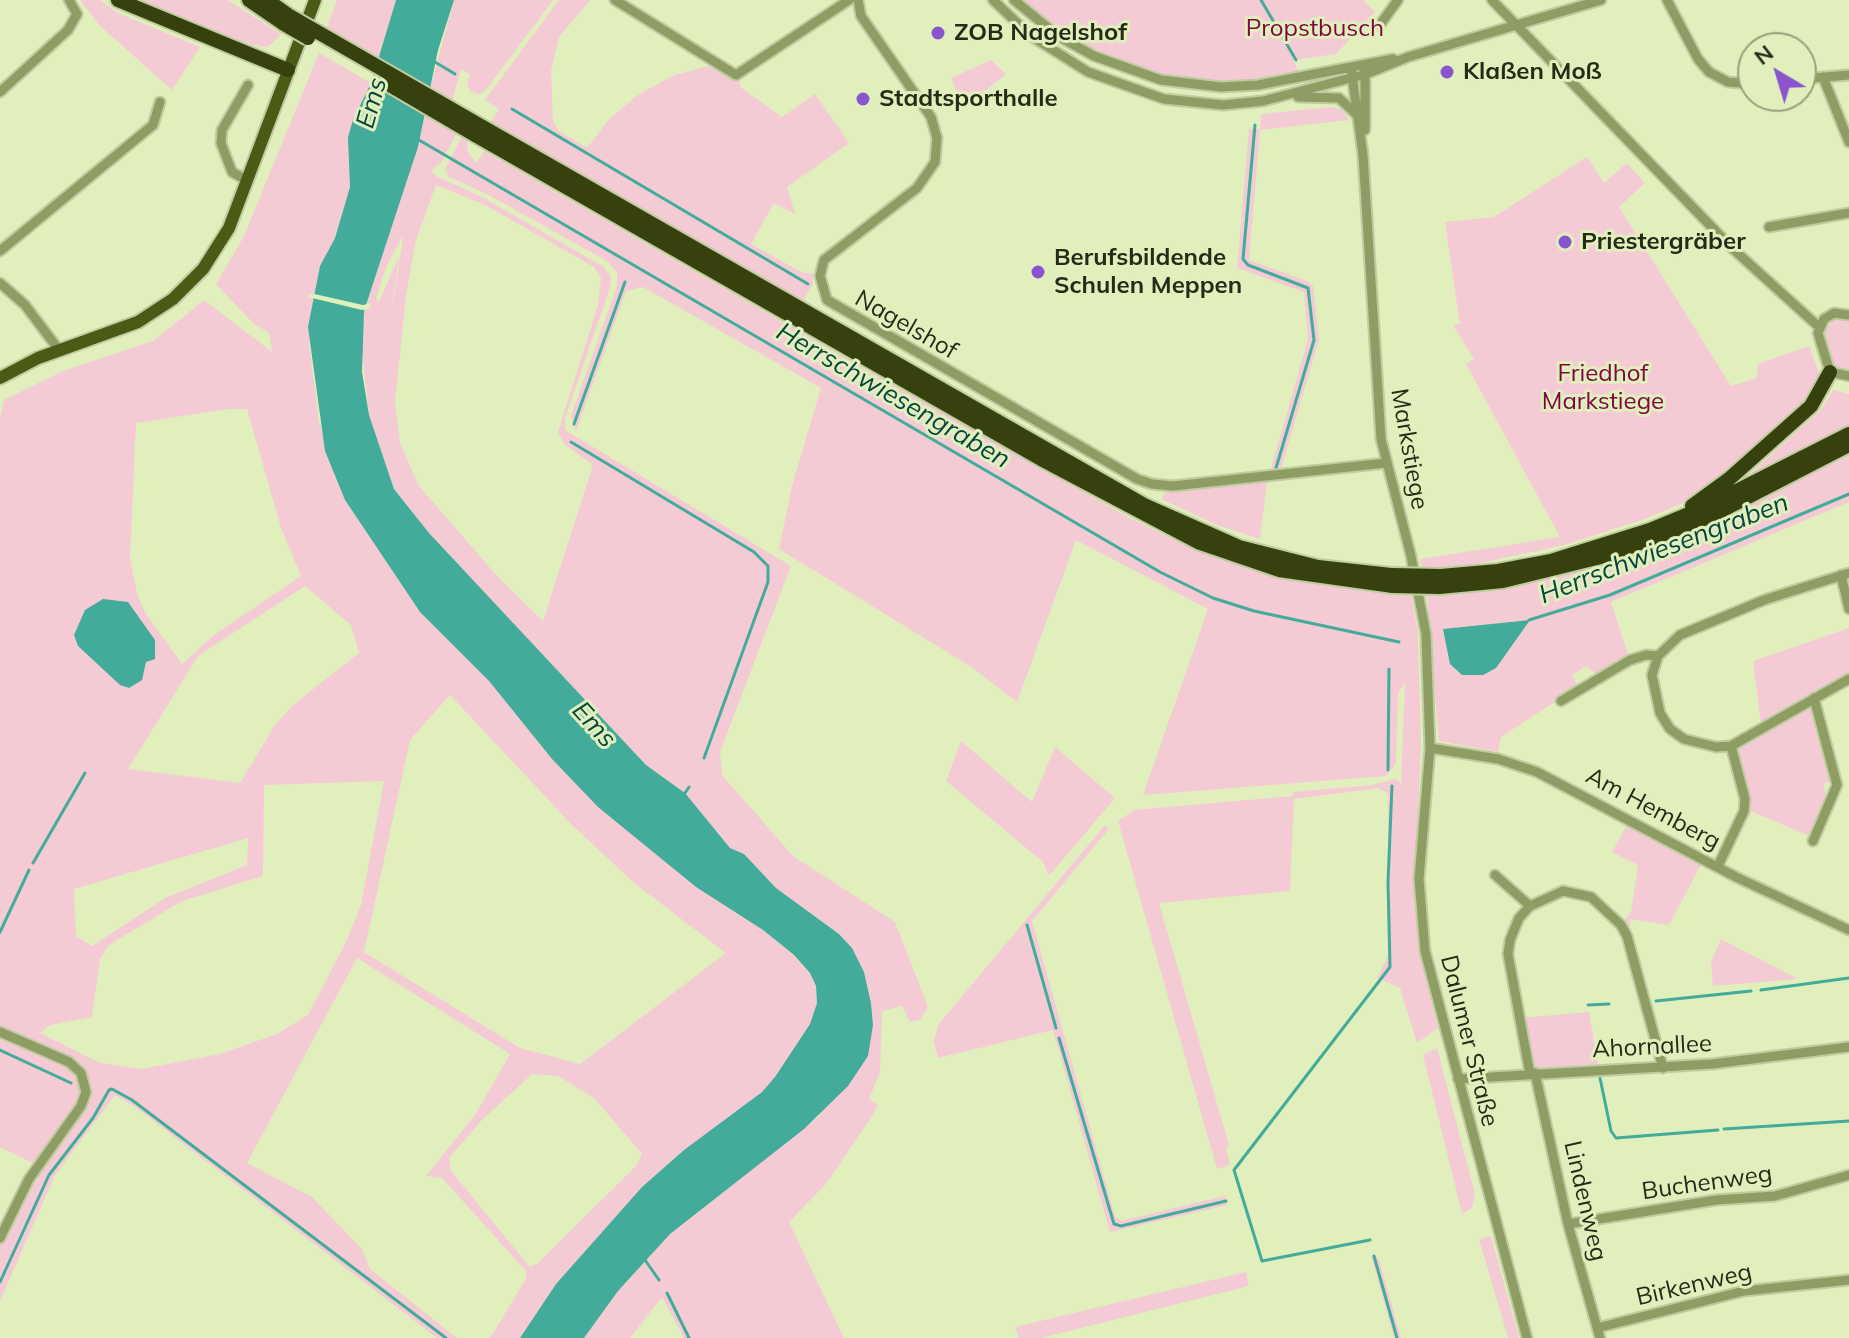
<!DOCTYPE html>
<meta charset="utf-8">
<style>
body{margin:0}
#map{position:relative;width:1849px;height:1338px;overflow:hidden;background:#e1efbd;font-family:Mulish,sans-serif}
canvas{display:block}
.north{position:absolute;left:1737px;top:32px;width:80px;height:80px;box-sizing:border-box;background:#e1efbd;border:2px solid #96a17b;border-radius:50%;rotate:322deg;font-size:22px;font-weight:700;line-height:32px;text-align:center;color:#262b18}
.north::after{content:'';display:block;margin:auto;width:28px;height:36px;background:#8954cd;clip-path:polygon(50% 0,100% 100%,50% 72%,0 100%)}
</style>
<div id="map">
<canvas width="1849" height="1338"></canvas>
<div class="north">N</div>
</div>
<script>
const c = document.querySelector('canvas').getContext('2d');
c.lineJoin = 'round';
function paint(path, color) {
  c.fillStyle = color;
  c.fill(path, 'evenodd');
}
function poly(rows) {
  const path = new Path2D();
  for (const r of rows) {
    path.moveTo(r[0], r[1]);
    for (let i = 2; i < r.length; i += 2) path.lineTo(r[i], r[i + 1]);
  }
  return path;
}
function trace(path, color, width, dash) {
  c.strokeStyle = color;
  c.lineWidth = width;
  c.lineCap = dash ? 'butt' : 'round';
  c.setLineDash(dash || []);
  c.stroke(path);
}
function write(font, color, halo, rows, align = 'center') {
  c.font = font + ' Mulish,sans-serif';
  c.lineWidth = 6;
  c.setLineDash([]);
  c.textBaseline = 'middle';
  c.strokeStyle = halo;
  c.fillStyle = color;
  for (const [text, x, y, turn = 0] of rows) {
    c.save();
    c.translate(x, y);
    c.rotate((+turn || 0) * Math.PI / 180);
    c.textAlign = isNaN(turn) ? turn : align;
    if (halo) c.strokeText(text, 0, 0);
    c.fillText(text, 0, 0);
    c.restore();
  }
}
const green = poly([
 [80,0,100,0,118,13,200,47,172,90,100,26],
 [132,0,228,0,281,34,268,47,252,45],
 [337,0,396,0,378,59,326,29],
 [454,0,553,0,485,91,478,94,470,91,467,84,470,74,461,69,452,102,430,89],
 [559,0,590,0,559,37,551,70,553,121,559,131,587,148,610,118,638,95,672,76,708,66,740,82,740,87,782,117,815,94,849,143,787,187,795,214,774,203,751,244,803,273,813,273,813,284,803,301,491,122,499,109,485,100],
 [1023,0,1363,0,1375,12,1336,54,1293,60,1300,73,1242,81,1207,81,1146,71,1096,52,1061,31],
 [319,53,371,83,349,137,350,187,335,238,320,267,309,343,319,421,345,500,420,612,490,681,552,759,598,806,696,887,763,930,793,955,810,973,816,987,817,1003,810,1024,775,1077,762,1092,684,1150,642,1187,556,1284,520,1338,490,1338,526,1279,526,1271,442,1178,426,1176,475,1115,510,1054,357,958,247,1163,312,1197,362,1249,370,1269,457,1338,437,1338,134,1106,115,1095,55,1175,0,1301,0,1223,33,1163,0,1147,0,417,4,400,63,371,153,341,204,300,272,352,269,333,253,323,216,284,244,236],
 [229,409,247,409,281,528,301,576,214,635,182,664,146,614,137,594,130,558,136,423],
 [305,586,351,625,359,653,292,706,275,725,240,783,128,769,198,656],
 [450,695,571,824,634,883,726,953,580,1064,520,1048,364,952,410,740],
 [384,781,361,905,346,942,308,1015,277,1034,220,1054,141,1069,100,1063,40,1033,50,1025,92,1017,100,959,109,945,182,901,263,876,264,785],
 [248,838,247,865,167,897,92,946,76,936,74,889],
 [532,1074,558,1076,594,1098,642,1154,636,1166,537,1264,530,1267,451,1171,449,1158,482,1120],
 [991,60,1006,74,970,103,961,101,951,78],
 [1331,107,1341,109,1349,120,1260,130,1249,260,1307,281,1313,286,1319,340,1280,472,1270,472,1308,339,1304,292,1237,268,1249,129,1260,129,1261,114],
 [425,114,457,133,440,164,431,170,436,176,482,197,604,267,611,277,610,288,565,418,565,430,791,566,720,752,722,775,793,856,895,922,928,1007,920,1020,910,1022,902,1006,882,1011,880,1072,869,1099,878,1105,874,1113,826,1184,789,1222,844,1338,684,1338,662,1297,630,1338,584,1338,618,1291,670,1234,819,1116,873,1025,871,1003,864,972,852,948,839,934,776,888,744,854,730,848,685,793,646,765,429,533,394,489,369,415,361,342,364,311,418,147],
 [436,185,485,205,594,267,601,278,598,305,558,432,564,444,593,465,543,621,498,577,419,486,400,443,395,402,406,295,416,240],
 [402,237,403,238,389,329,399,256,379,302,376,298,386,267],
 [462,136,467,139,468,152,476,163,484,151,882,379,1130,518,1195,550,1310,583,1411,594,1418,634,1421,747,1414,903,1420,951,1438,1028,1417,1043,1400,988,1377,978,1388,956,1388,794,1379,788,1294,799,1290,891,1159,903,1229,1145,1226,1149,1230,1165,1217,1169,1118,821,1134,810,1293,796,1293,792,1372,785,1395,779,1401,783,1405,682,1398,693,1396,764,1386,776,1143,795,1208,609,1076,540,1017,702,973,668,779,549,793,482,821,388,643,287,626,291,576,431,571,416,617,286,617,273,607,261,485,193,449,177,445,169],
 [1587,157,1604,183,1627,163,1645,183,1619,207,1731,386,1757,378,1758,364,1809,346,1820,376,1808,402,1695,498,1645,519,1564,545,1463,567,1423,570,1420,559,1560,537,1466,364,1474,359,1453,325,1460,324,1445,222,1494,217],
 [1836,318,1849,322,1849,372,1833,366,1823,338,1824,328],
 [1833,390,1849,394,1849,425,1742,481,1820,411],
 [1849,454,1849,502,1611,602,1629,657,1596,675,1587,666,1572,675,1578,687,1501,737,1498,752,1439,741,1427,594,1459,593,1536,581,1660,543,1749,505],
 [1267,482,1260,539,1217,525,1161,499,1166,492],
 [1849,628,1849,675,1761,724,1753,661],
 [1808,706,1814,711,1832,781,1823,784,1828,802,1812,837,1748,810,1749,795,1738,751,1742,743],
 [961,741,1032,802,1055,747,1115,798,1049,876,1043,862,946,781],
 [1628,823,1702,863,1669,925,1630,919,1631,949,1621,925,1631,912,1638,865,1612,852],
 [1105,825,1109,829,1032,921,1115,1216,1121,1221,1225,1196,1228,1205,1110,1232,1053,1030,938,1058,934,1041,938,1025],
 [1721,939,1798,979,1713,986,1711,962],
 [1589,1012,1598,1067,1529,1069,1520,1018],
 [1437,1048,1475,1194,1472,1208,1462,1214,1423,1055],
 [1491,1236,1519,1338,1508,1338,1479,1239],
 [1371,1255,1379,1259,1401,1338,1394,1338],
 [1246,1272,1249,1286,1041,1338,1019,1338,1015,1327]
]);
const water = poly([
 [396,0,454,0,438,50,418,147,364,311,362,372,369,415,394,489,429,533,646,765,685,793,730,848,744,854,776,888,839,934,852,948,864,972,871,1003,873,1025,868,1056,848,1086,804,1129,670,1234,618,1291,584,1338,520,1338,556,1284,642,1187,684,1150,762,1092,775,1077,810,1024,817,1003,816,986,810,973,794,955,763,930,696,887,598,807,552,759,489,681,420,612,345,500,325,451,308,327,320,266,335,238,350,187,348,137,353,120,371,83],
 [103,599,128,602,155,640,155,659,146,662,142,680,129,688,120,685,78,646,74,635,85,610],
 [1530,620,1496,668,1483,675,1462,675,1450,664,1443,629]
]);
const pier = poly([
 [310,293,363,305,371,303,369,309,362,310,308,297]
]);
const stream = poly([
 [1261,0,1296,60],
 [435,62,455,74],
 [512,109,808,284],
 [1255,125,1243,259,1248,265,1308,288,1314,340,1276,468],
 [419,140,1160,572,1213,598,1254,611,1399,642],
 [574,424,625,282],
 [571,442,754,552,768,566,768,582,704,758],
 [1529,620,1610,595,1849,494],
 [1388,770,1389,669],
 [683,796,689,787],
 [33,863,85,773],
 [1027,925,1056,1028],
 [0,932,29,870],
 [1761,990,1849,978],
 [1656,1001,1751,991],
 [1588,1005,1609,1004],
 [1059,1038,1114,1224,1121,1226,1226,1201],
 [0,1050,71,1083],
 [1600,1078,1611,1131,1616,1138,1718,1130],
 [1724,1129,1849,1121],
 [1370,1240,1262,1261,1234,1170,1390,967,1388,882,1392,786],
 [1374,1256,1397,1338],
 [645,1260,659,1280],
 [0,1282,49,1175,93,1118,109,1090,112,1089,132,1100,446,1338],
 [667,1293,689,1338]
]);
const minor = poly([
 [615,0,736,75,849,0],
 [858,0,861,16,931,117,937,138,935,162,917,188,824,260,820,276,827,300,1137,479,1152,484,1173,486,1386,463],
 [993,0,1031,36,1088,72,1164,99,1223,105,1263,101,1366,74,1408,57,1601,0],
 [1014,0,1058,36,1094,56,1161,80,1221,87,1258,85,1393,59],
 [1492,0,1733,249,1819,327],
 [1667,0,1698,59,1709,72,1728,82,1753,84],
 [1379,26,1398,0],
 [1351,68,1363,155,1381,439,1411,556,1426,634,1430,748,1419,879,1425,951,1527,1338],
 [1823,77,1849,142],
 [1801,79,1849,75],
 [0,92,68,30,77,14,69,0],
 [1298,97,1339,98,1356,114],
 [1365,130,1365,69],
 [248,181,232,172,221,143,222,130,248,85],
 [1769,227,1849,213],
 [0,251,153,125,160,102],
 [0,283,25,305,59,350],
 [1849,315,1834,313,1824,319,1818,333,1830,372,1849,376],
 [1849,573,1764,600,1680,635,1658,656,1652,675,1660,713,1670,729,1684,739,1716,747,1731,746,1849,679],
 [1841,575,1849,609],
 [1561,701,1630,660,1646,655,1658,656],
 [1430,748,1498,759,1537,772,1736,877,1849,930],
 [1813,841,1837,785,1814,698],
 [1718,866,1744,811,1745,799,1731,746],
 [1495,875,1530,906],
 [0,1032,69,1062,81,1073,86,1092,81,1106,29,1179,0,1238],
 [1535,1073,1568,1224,1600,1338],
 [1530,1074,1508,954,1510,940,1519,918,1530,906,1563,891,1591,897,1621,925,1627,936,1663,1068],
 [1458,1079,1712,1064,1849,1047],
 [1568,1224,1716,1200,1775,1196,1849,1175],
 [1597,1328,1744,1291,1849,1280]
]);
const major = poly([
 [0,378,38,358,138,322,173,299,203,269,229,228,315,0]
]);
const highway = poly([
 [118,0,288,70],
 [249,0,284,24],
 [267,0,288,15],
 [481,126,1146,506,1239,547,1318,567,1391,575],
 [475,135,1041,459,1200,543,1279,570,1393,586],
 [1692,506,1729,479,1811,406,1830,372],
 [1441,576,1498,571,1551,561,1650,530,1701,509,1849,434],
 [1439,587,1503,581,1609,555,1709,517,1849,445]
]);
const highwayBridge = poly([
 [288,15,481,126],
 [284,24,308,38],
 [388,84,475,135],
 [1391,575,1441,576],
 [1393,586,1439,587]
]);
const markers = [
 [938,33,8,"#8954cd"],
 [1447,72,8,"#8954cd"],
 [863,99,8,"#8954cd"],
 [1565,242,8,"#8954cd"],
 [1038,272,8,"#8954cd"]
];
const parkNames = [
 ["Propstbusch",1315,29],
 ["Friedhof",1603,374],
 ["Markstiege",1603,402]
];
const poiNames = [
 ["ZOB Nagelshof",954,33],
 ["Klaßen Moß",1463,72],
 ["Stadtsporthalle",879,99],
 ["Priestergräber",1581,242],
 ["Berufsbildende",1054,258],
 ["Schulen Meppen",1054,286]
];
const streetNames = [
 ["Nagelshof",906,325,30],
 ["Markstiege",1409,449,80],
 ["Am Hemberg",1653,809,28],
 ["Dalumer Straße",1469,1041,76],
 ["Ahornallee",1652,1047,-3],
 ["Buchenweg",1707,1183,-8],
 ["Lindenweg",1585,1201,77],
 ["Birkenweg",1694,1285,-13]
];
const waterNames = [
 ["Ems",372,103,-74],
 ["Herrschwiesengraben",893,396,30],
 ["Herrschwiesengraben",1664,549,-21],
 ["Ems",594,725,48]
];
paint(green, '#f4cbd5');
paint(water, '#43ab9a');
paint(pier, '#e1efbd');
trace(stream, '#43ab9a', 3);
trace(minor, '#bfcc9f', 13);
trace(major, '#bfcc9f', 16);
trace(highway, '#bfcc9f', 18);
trace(minor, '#8e9d63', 9);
trace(major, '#4b5a14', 12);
trace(highway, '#36410e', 14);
trace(highwayBridge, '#bfcc9f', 18, []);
trace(highwayBridge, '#36410e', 14);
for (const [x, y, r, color] of markers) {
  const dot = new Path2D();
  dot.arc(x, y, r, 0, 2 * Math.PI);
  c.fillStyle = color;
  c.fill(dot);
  trace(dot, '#e1efbd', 3);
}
write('24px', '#7e053f', '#e1efbd', parkNames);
write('bold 24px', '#262b18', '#e1efbd', poiNames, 'left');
write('24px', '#262b18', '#e1efbd', streetNames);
write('italic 26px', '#07463e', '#e1efbd', waterNames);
</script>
